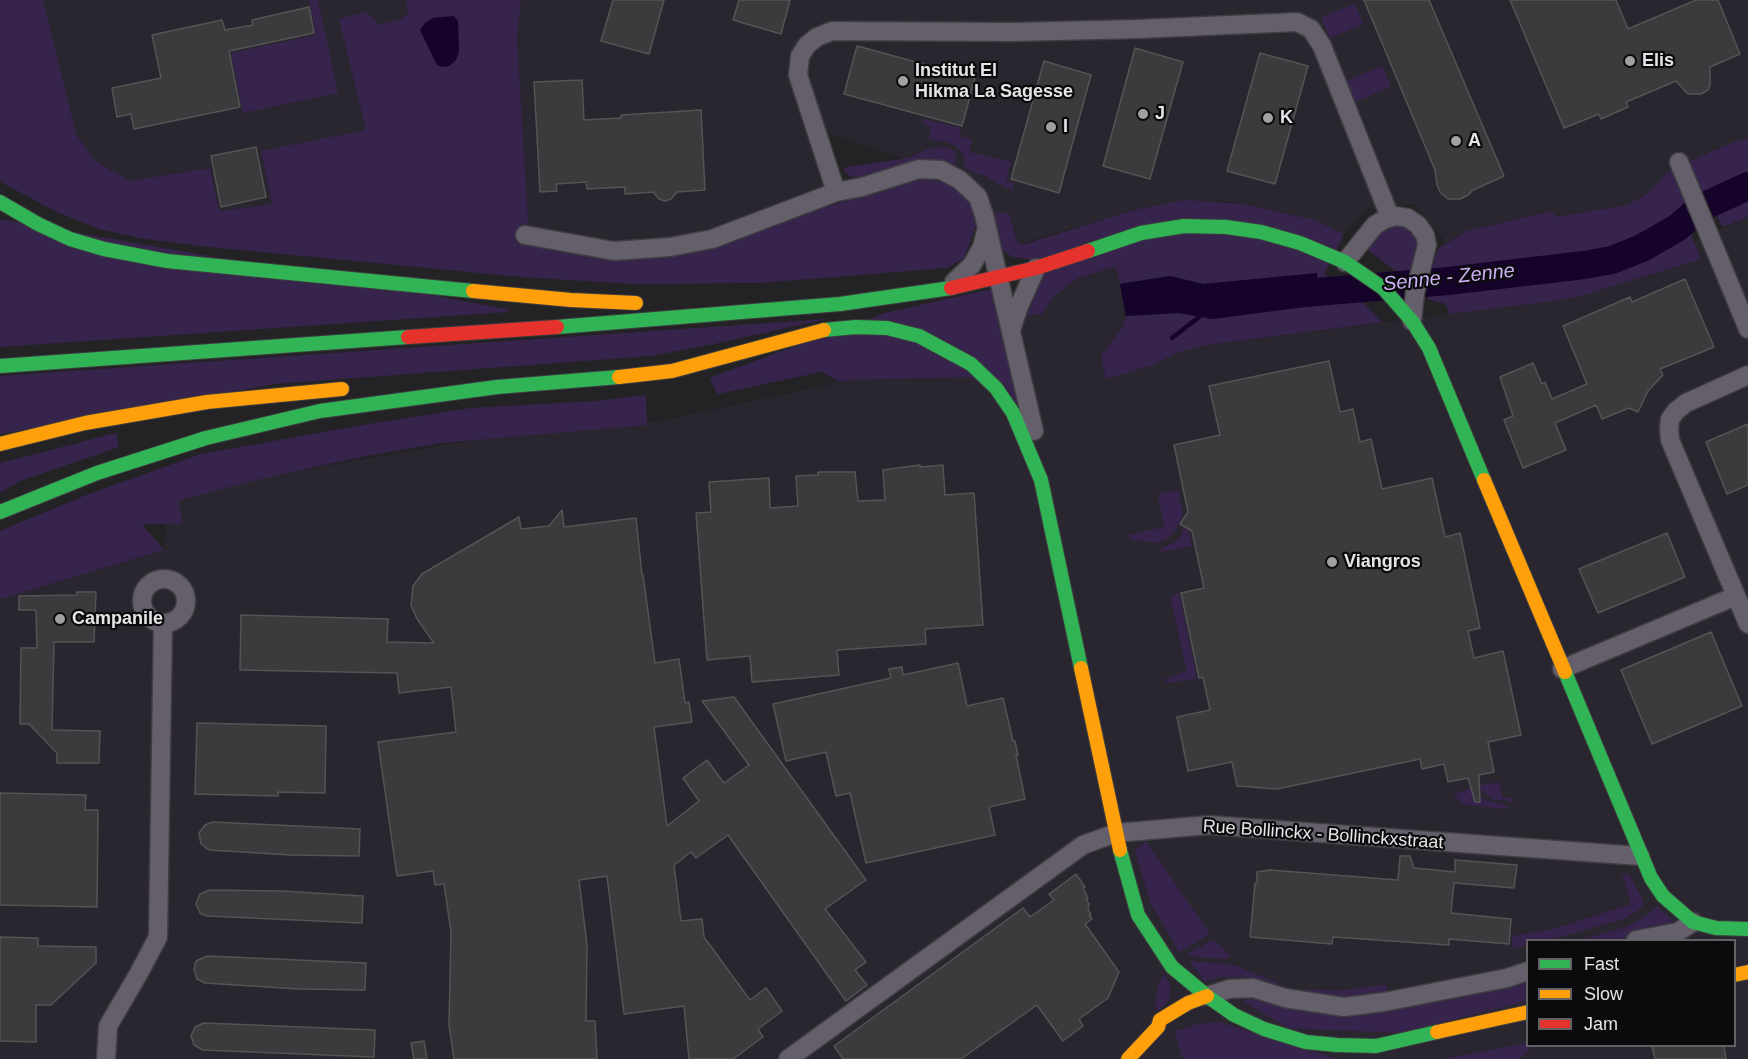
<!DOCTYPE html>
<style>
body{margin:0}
#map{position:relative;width:1748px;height:1059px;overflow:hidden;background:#232224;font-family:Helvetica,sans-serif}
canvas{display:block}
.legend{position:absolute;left:1526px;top:939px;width:210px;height:108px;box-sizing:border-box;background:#0b0b0d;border:2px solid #626264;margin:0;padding:8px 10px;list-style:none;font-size:18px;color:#e5e4e7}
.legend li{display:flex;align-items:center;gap:12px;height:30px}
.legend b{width:30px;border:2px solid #626264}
</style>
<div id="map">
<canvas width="1748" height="1059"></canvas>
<ul class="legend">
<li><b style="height:8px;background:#30b455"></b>Fast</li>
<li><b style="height:8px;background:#ff9f0a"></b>Slow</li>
<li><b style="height:8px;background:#e5322d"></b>Jam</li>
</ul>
</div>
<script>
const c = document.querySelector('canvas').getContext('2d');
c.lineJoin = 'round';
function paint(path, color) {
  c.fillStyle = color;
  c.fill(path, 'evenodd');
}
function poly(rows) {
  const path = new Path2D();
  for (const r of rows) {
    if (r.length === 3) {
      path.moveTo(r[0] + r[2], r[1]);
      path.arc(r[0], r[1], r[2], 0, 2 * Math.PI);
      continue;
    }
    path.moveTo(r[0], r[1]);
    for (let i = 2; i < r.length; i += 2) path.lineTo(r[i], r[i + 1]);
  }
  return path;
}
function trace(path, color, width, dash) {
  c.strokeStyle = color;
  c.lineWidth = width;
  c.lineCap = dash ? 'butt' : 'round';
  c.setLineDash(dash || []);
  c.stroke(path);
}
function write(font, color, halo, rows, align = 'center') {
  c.font = font + ' Helvetica,sans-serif';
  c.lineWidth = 4.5;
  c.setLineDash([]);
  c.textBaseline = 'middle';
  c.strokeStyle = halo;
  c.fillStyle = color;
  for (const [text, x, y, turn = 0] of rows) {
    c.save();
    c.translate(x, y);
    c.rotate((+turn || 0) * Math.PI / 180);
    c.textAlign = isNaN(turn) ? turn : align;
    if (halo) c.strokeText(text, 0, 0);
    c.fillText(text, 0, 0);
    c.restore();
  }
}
const built = poly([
 [43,0,406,0,408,12,400,19,379,25,340,19,366,130,262,151,272,204,219,211,210,168,129,181,94,160,76,134],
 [521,0,1748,0,1748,138,1734,142,1671,169,1647,194,1627,205,1556,217,1552,211,1466,231,1446,243,1415,204,1368,209,1344,234,1315,220,1245,204,1217,201,1134,210,1019,244,1009,213,993,213,986,195,979,185,967,174,957,169,914,162,803,125,829,206,769,226,615,256,525,245,528,219,517,38],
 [1748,217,1748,1059,0,1059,0,599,164,550,167,494,535,429,655,422,851,380,971,377,1004,319,1042,314,1052,298,1076,279,1117,266,1126,316,1122,328,1101,356,1106,379,1150,366,1182,351,1207,345,1545,302,1701,258,1694,241],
 [1528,940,1734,940,1734,1046,1528,1046]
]);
const green = poly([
 [0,0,43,0,76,134,94,160,129,181,210,168,219,211,272,204,261,151,366,130,339,19,366,12,379,25,400,19,408,13,406,0,521,0,517,38,528,219,525,245,615,256,769,226,845,201,923,179,947,182,961,193,971,205,976,225,964,258,947,268,759,283,634,284,521,277,199,246,138,238,99,229,55,211,6,185,0,179],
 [447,17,437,65,429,47,433,18],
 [309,0,318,0,338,93,243,113,231,53,316,35],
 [1355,4,1363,24,1330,38,1321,17],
 [1382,66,1391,87,1355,102,1346,81],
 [923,119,961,128,960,136,972,139,969,152,1011,162,1006,181,1014,183,1012,191,985,176,964,168,964,156,957,147,946,142,929,139,931,127,922,124],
 [1748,138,1748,217,1723,227,1715,212,1689,229,1701,259,1577,297,1545,302,1449,314,1446,304,1427,299,1427,287,1435,256,1439,248,1466,231,1552,211,1556,217,1627,205,1647,194,1671,169,1734,142],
 [946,147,955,151,957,169,863,179,850,176,843,169,846,167,908,158,930,148],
 [1185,200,1244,204,1315,220,1344,234,1324,274,1353,293,1383,322,1207,345,1182,351,1150,366,1106,379,1101,356,1122,328,1126,316,1179,313,1213,319,1317,274,1203,284,1170,276,1120,284,1116,266,1076,279,1052,298,1042,314,1021,316,1029,259,1012,257,1004,251,1000,244,993,213,1009,213,1016,238,1019,244,1025,244,1134,210],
 [0,219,508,309,508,312,0,347],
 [1395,225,1407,229,1417,239,1418,249,1414,266,1402,276,1364,247,1374,233],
 [996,288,1023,417,971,377,851,380,841,382,821,372,718,394,709,378,885,313],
 [827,319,714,344,651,356,275,384,0,434,0,376],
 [646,395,647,425,441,443,356,458,256,480,187,498,178,502,183,524,142,524,164,550,0,599,0,531,86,495,201,454,368,424,471,408,596,401],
 [116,433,119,447,20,481,0,493,0,463],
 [1178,490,1183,515,1176,529,1167,539,1156,543,1140,540,1130,540,1129,535,1164,527,1158,494],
 [1188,528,1192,546,1161,552,1160,549,1175,542,1181,536,1183,529],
 [1179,593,1197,678,1169,683,1163,680,1187,671,1170,596],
 [1499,782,1503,798,1512,797,1513,804,1506,800,1495,800,1479,789,1481,785],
 [1470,788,1473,788,1484,800,1509,806,1505,809,1466,805,1455,798,1454,795],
 [1146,841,1210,934,1179,952,1150,902,1135,851],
 [1622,874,1629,874,1644,903,1639,910,1621,920,1548,940,1528,940,1527,945,1513,949,1512,936,1554,929,1631,904],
 [1657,906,1672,921,1666,928,1615,940,1579,940,1626,927,1642,919],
 [1213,940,1231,956,1226,959,1188,956,1187,954],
 [1190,961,1234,965,1278,983,1277,986,1246,977,1221,977,1204,981],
 [1164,975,1170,985,1170,993,1168,1001,1158,1011,1155,1006,1158,984],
 [1527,983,1527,1001,1399,1033,1289,1028,1244,1002,1247,999,1254,998,1337,1014,1382,1011],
 [1386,985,1388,994,1331,999,1305,994,1306,989,1335,991],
 [1219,1022,1338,1059,1183,1059,1175,1034,1176,1031,1198,1024],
 [1527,1043,1528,1046,1532,1046,1521,1058,1518,1059,1443,1059]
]);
const water = poly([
 [454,16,458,21,459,52,456,60,449,66,442,67,437,65,420,30,425,23,433,18],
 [1317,273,1320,305,1213,319,1179,313,1126,316,1120,284,1170,276,1203,284]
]);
const stream = poly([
 [1172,338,1203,314]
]);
const river = poly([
 [1280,295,1448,281,1584,265,1612,260,1642,248,1677,228,1700,208,1748,186]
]);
const building = poly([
 [613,0,664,0,649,54,601,41,613,0],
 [739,0,790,0,781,34,733,20,739,0],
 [1364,0,1429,0,1504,176,1473,190,1468,195,1460,199,1448,199,1440,192,1437,185,1435,170,1364,0],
 [1510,0,1616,0,1628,29,1696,0,1718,0,1740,54,1710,67,1710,85,1708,90,1701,94,1688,94,1676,81,1626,102,1628,107,1601,119,1599,114,1564,128,1510,0],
 [309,7,314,33,229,51,240,107,134,129,131,114,117,117,112,88,161,78,152,35,222,20,225,30,253,25,252,20,309,7],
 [857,46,975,78,962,126,844,94,857,46],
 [1135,48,1183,62,1150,179,1103,166,1135,48],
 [1260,53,1308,66,1275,184,1227,171,1260,53],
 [1044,61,1091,75,1059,193,1011,179,1044,61],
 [582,80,584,120,621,118,621,115,701,110,705,190,677,192,671,199,665,201,659,199,653,192,625,194,625,187,587,189,586,182,556,184,557,191,540,192,534,82,582,80],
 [256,147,266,197,221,207,211,156,256,147],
 [1685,279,1714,347,1660,369,1663,375,1648,391,1638,412,1629,408,1602,419,1596,405,1555,423,1566,450,1523,468,1504,420,1513,416,1500,377,1533,363,1542,384,1545,382,1552,399,1587,384,1563,326,1630,297,1632,302,1685,279],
 [1329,361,1340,412,1353,409,1360,442,1371,439,1382,489,1432,478,1445,537,1460,533,1480,628,1468,631,1474,658,1503,651,1521,735,1488,742,1494,772,1479,775,1480,802,1475,802,1468,778,1448,782,1444,764,1422,769,1420,759,1277,789,1237,786,1232,762,1188,771,1177,717,1210,710,1203,677,1199,678,1181,593,1204,588,1192,531,1180,524,1188,512,1174,445,1220,435,1209,386,1329,361],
 [1748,424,1748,485,1727,494,1706,442,1748,424],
 [920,465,920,467,943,465,945,495,974,493,983,625,925,629,926,644,837,650,839,675,752,682,750,656,707,660,696,513,711,512,709,482,769,478,770,508,798,506,796,476,818,475,818,472,855,472,858,501,885,500,883,470,920,465],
 [562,510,564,527,636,518,642,575,643,575,655,663,679,659,685,703,689,702,692,722,654,727,667,826,699,801,683,778,707,760,724,783,749,765,702,701,734,697,866,880,825,909,866,962,855,970,867,985,846,1001,728,835,696,858,691,852,674,865,681,921,702,919,704,937,750,1000,766,988,782,1011,758,1029,763,1037,733,1059,689,1059,684,1006,624,1014,607,876,579,880,587,945,586,1021,595,1021,597,1059,454,1059,449,1025,451,932,444,884,435,885,433,871,397,876,378,742,456,732,451,687,399,693,397,673,240,670,241,615,388,619,387,642,434,643,417,619,411,605,413,586,422,574,519,517,521,529,549,526,562,510],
 [1667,533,1685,577,1598,613,1579,569,1667,533],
 [77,592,96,592,94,642,54,642,52,730,100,731,99,763,57,763,57,753,29,724,20,724,21,648,37,648,36,610,19,610,19,596,77,595,77,592],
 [1711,632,1742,706,1652,744,1621,670,1711,632],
 [958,663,967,706,1003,698,1013,741,1015,741,1018,755,1016,755,1025,799,989,807,995,835,866,863,850,793,836,796,826,752,786,761,773,704,891,678,889,669,902,667,903,675,958,663],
 [197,723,326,726,325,793,278,792,278,796,195,794,197,723],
 [0,793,86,795,85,810,98,810,97,907,0,905,0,793],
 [213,822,360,829,359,856,291,855,209,850,201,844,199,833,205,825,213,822],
 [1400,856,1410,856,1414,868,1455,872,1455,860,1517,865,1514,888,1454,883,1451,913,1511,919,1509,944,1449,939,1449,945,1333,937,1332,944,1250,937,1255,883,1257,883,1257,872,1270,870,1398,880,1400,856],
 [1076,874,1085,887,1083,888,1088,898,1086,899,1089,904,1088,910,1091,914,1089,915,1092,919,1085,924,1119,972,1108,998,1079,1019,1083,1026,1063,1041,1037,1005,961,1059,843,1059,834,1046,1023,908,1030,917,1054,900,1049,894,1076,874],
 [209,890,282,891,363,896,362,923,207,916,200,913,196,904,200,894,209,890],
 [0,937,38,938,38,946,96,947,96,963,51,1005,36,1005,36,1042,0,1041,0,937],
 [207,956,366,963,365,990,298,989,205,983,197,979,194,969,196,961,207,956],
 [204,1023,375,1030,374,1057,203,1050,194,1045,191,1036,195,1027,204,1023],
 [424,1041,427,1059,414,1059,411,1043,424,1041],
 [1652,1046,1724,1046,1726,1059,1655,1059,1652,1046]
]);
const street = poly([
 [1679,162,1748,329],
 [836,192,798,75,800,56,807,45,817,37,832,31,1013,32,1139,29,1297,22,1311,29,1322,46,1390,217],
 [525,235,614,251,670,247,712,239,836,192,862,187,919,169,941,170,960,180,978,197,984,215,1034,431],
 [1345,262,1375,225,1385,219,1396,216,1408,218,1418,225,1425,235,1427,245,1415,293,1412,321],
 [954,282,972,265,982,247,987,227],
 [1011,330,1019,306,1036,268],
 [1748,375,1686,403,1676,411,1670,419,1669,429,1670,440,1748,624],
 [164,601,22],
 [1562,669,1736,596],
 [1636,940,1678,932,1693,922],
 [1207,996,1229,989,1253,988,1285,998,1344,1007,1384,1002,1507,978,1528,971],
 [106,1059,108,1026,139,973,158,937,163,624],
 [788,1059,1083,845,1116,833,1209,825,1640,856]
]);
const fast = poly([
 [0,202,38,224,70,239,104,249,167,261,473,291],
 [1088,251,1141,233,1184,226,1226,227,1261,232,1300,243,1345,262,1383,288,1412,321,1429,348,1484,480],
 [557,327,840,304,951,288],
 [824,330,856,327,887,328,919,336,971,364,996,388,1013,413,1041,480,1081,668],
 [0,366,408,337],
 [0,512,97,473,206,438,320,411,497,387,619,377],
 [1565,672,1651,878,1663,896,1693,922,1716,928,1748,929],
 [1120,850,1138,915,1172,967,1207,996,1234,1015,1264,1029,1306,1042,1337,1045,1376,1046,1437,1032]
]);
const slow = poly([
 [473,291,571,300,636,303],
 [619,377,672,371,824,330],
 [0,444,85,423,207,402,342,389],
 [1484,480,1565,672],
 [1081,668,1120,850],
 [1734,975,1748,972],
 [1437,1032,1528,1012],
 [1128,1059,1158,1027,1160,1020,1188,1003,1207,996]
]);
const jam = poly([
 [951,288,1036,268,1088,251],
 [408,337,557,327]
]);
const markers = [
 [1630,61,6,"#a1a0a3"],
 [903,81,6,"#a1a0a3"],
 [1143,114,6,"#a1a0a3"],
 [1268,118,6,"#a1a0a3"],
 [1051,127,6,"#a1a0a3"],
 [1456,141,6,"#a1a0a3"],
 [1332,562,6,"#a1a0a3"],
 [60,619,6,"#a1a0a3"]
];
const poiNames = [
 ["Elis",1642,61],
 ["Institut El",915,71],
 ["Hikma La Sagesse",915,92],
 ["J",1155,114],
 ["K",1280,118],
 ["I",1063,127],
 ["A",1468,141],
 ["Viangros",1344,562],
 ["Campanile",72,619]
];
const streetNames = [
 ["Rue Bollinckx - Bollinckxstraat",1323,835,4]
];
const waterNames = [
 ["Senne - Zenne",1449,278,-6]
];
paint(built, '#2a262f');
paint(green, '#37244d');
paint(water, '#160329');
trace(stream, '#160329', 4.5);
trace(river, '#160329', 28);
paint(building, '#3b3a3c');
trace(building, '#545455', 1.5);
trace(street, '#3e3d3f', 21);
trace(fast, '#3e3d3f', 16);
trace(slow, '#3e3d3f', 16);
trace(jam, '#3e3d3f', 16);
trace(street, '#645f6b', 18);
trace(fast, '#30b455', 14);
trace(slow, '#ff9f0a', 14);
trace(jam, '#e5322d', 14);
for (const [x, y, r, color] of markers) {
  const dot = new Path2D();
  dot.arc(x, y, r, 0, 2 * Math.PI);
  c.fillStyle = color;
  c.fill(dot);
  trace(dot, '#0b0b0d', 2);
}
write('bold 18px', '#e5e4e7', '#0b0b0d', poiNames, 'left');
write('18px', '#e5e4e7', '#0b0b0d', streetNames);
write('italic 20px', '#cdb1f4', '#0b0b0d', waterNames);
</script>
